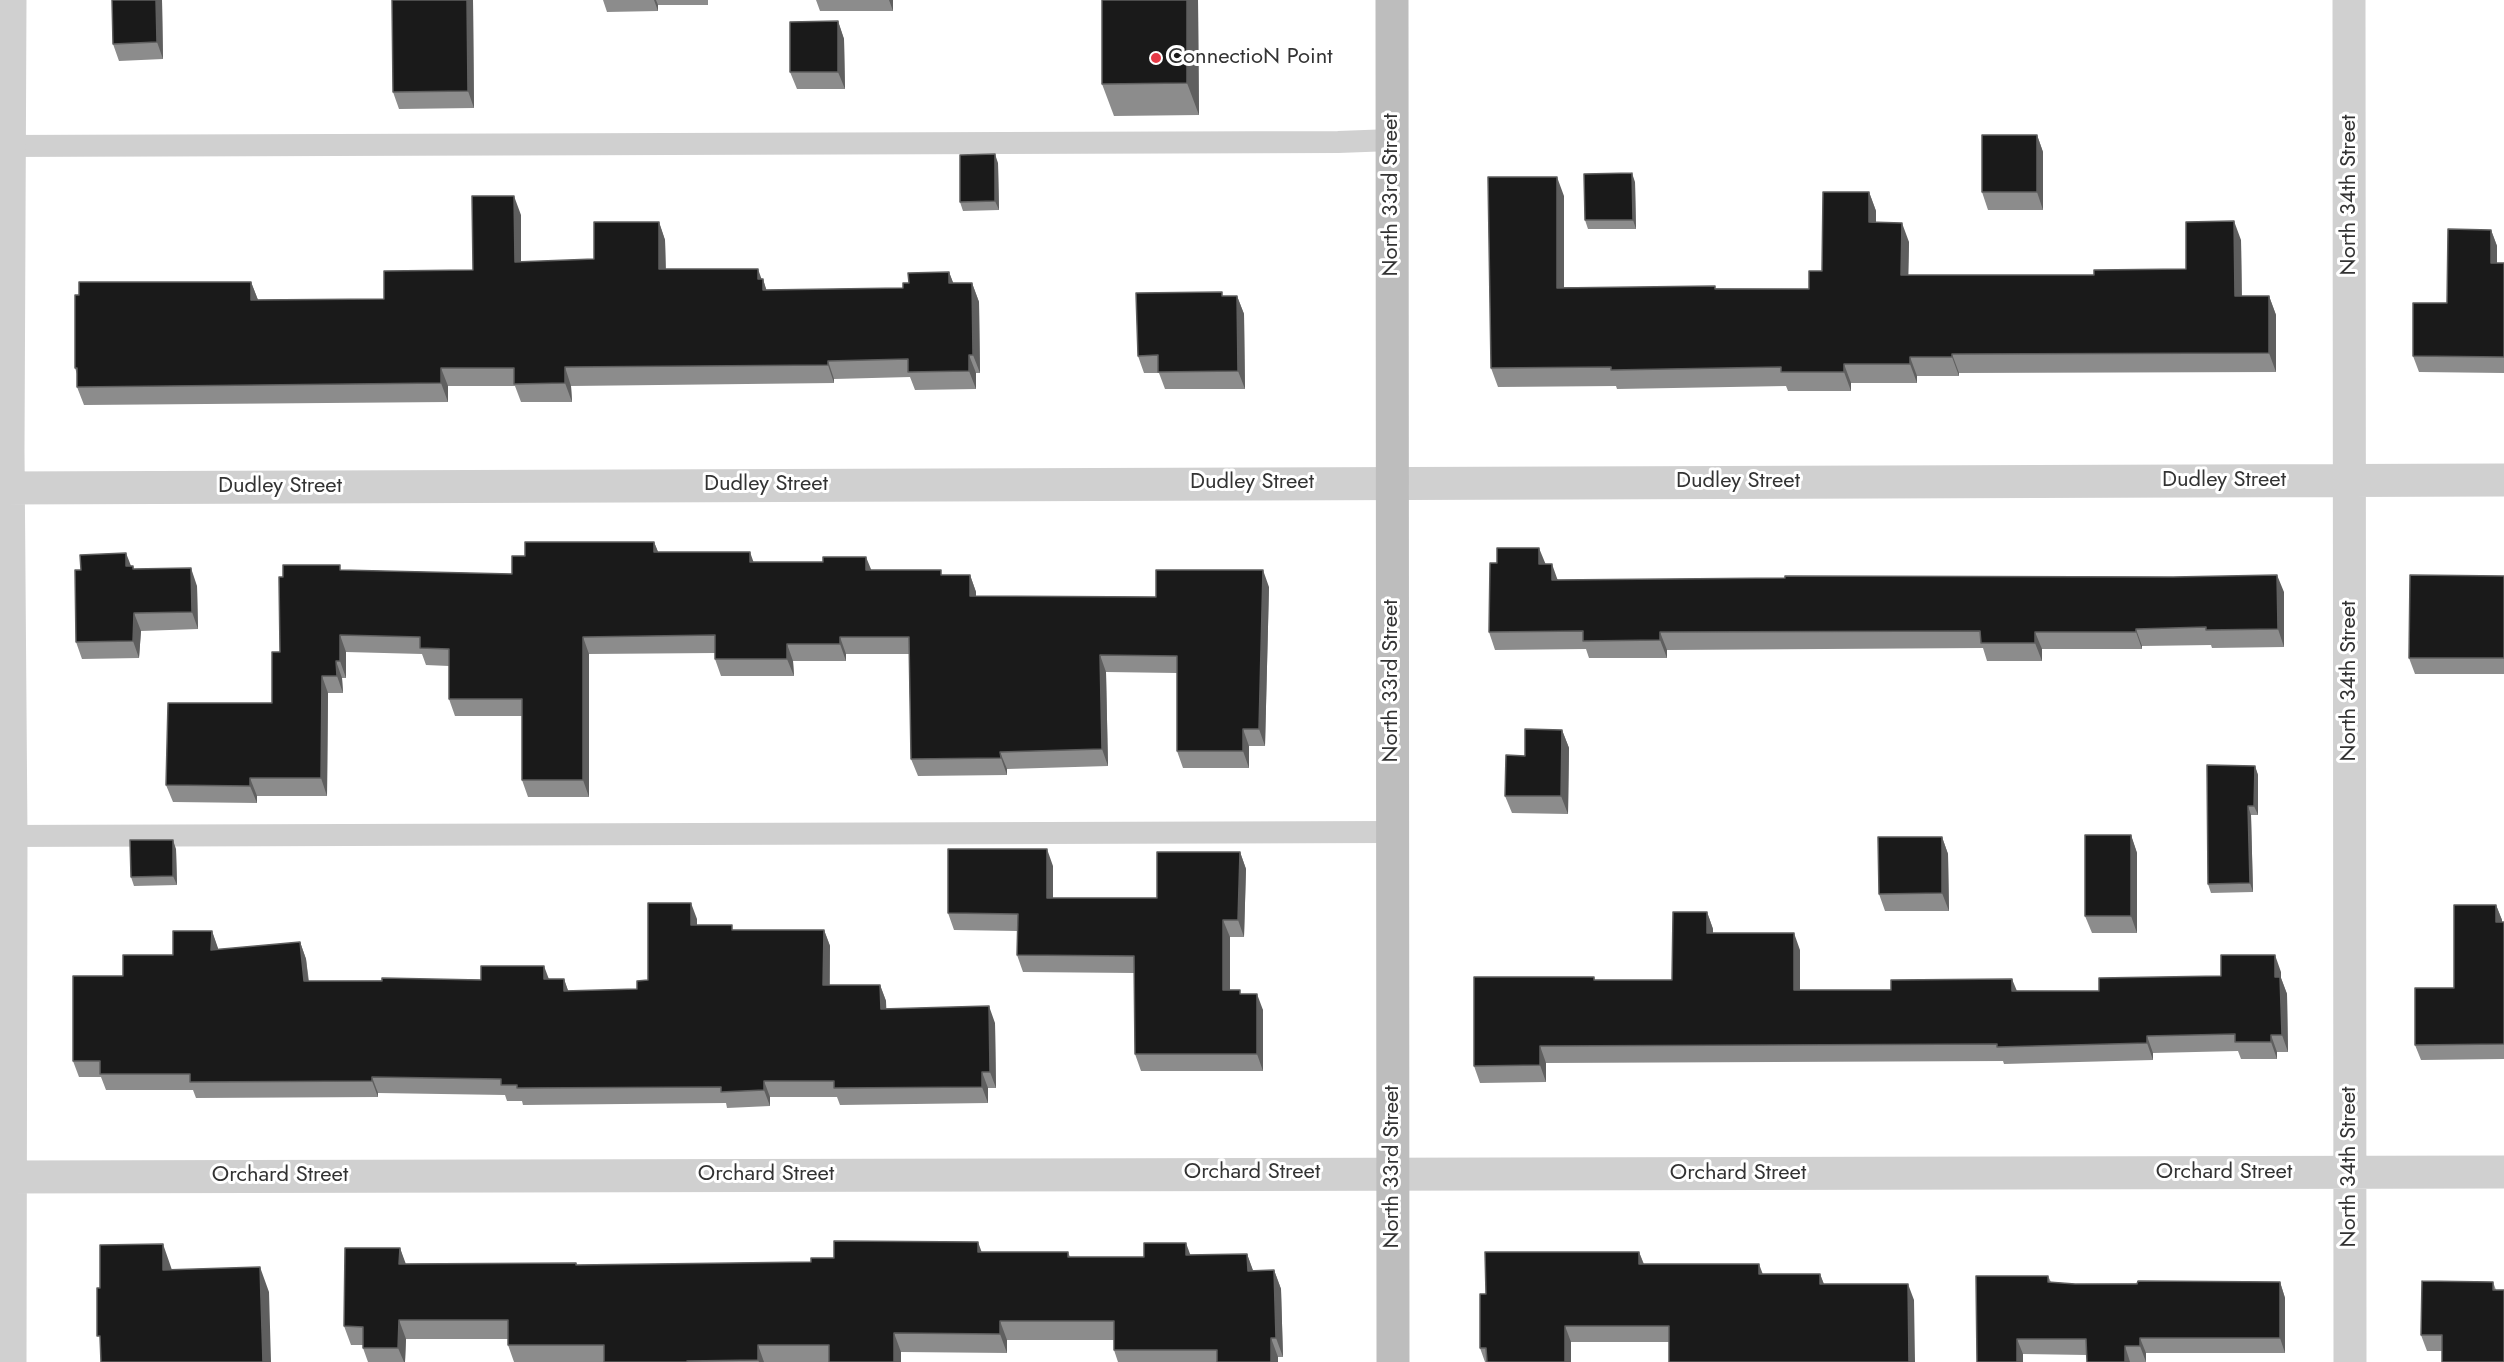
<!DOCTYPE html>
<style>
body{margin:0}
canvas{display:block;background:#fff}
</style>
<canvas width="2504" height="1362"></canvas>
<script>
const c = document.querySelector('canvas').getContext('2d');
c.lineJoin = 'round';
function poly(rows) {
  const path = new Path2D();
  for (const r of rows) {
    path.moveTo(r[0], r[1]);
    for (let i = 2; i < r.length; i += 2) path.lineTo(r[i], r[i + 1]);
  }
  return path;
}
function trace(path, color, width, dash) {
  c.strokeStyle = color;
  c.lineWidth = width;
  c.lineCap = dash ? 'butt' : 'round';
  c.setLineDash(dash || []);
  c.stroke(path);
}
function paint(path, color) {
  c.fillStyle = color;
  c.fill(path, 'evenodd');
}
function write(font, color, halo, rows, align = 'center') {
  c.font = font + ' Jost,sans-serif';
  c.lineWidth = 6;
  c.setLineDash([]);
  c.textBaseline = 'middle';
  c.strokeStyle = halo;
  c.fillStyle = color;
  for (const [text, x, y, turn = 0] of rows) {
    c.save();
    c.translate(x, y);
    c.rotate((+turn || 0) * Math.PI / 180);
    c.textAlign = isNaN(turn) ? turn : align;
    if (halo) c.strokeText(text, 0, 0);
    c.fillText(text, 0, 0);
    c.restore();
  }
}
const service = poly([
 [0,146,1338,142,1392,140],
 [0,836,1393,832]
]);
const minor = poly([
 [2349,0,2350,1362],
 [0,488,2504,480],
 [0,1177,2504,1172],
 [10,1362,11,836,8,450,10,0]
]);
const secondary = poly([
 [1392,0,1393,1362]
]);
const wall = poly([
 [112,0,162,0,163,59,119,61,113,44],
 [392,0,473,0,474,108,399,109,393,92],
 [603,0,708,0,708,5,658,5,658,11,607,12],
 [816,0,893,0,893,11,820,11],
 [1102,0,1198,0,1199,115,1114,116,1102,84],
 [838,21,844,39,845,89,797,89,790,72],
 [2037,135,2043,152,2043,210,1988,210,1982,192],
 [998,163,999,210,963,211,960,202],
 [1635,182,1636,229,1588,229,1585,220],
 [1869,192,1876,211,1876,223,1909,242,1908,275,2094,275,2186,269,2241,240,2242,296,2269,296,2276,315,2276,372,1959,373,1959,376,1917,376,1917,383,1851,383,1851,391,1788,391,1786,386,1617,389,1616,386,1498,387,1491,368,1564,196,1564,287,1809,289,1822,271],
 [521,215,521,262,594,259,659,222,665,240,666,269,763,279,766,290,903,288,909,283,949,272,953,283,972,283,979,302,980,373,976,373,976,389,915,390,910,377,834,379,834,383,571,386,572,402,521,402,515,386,448,386,448,402,84,405,77,387,77,374,75,368,251,282,258,300,384,299,473,270],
 [2491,230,2497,246,2497,263,2504,263,2504,373,2419,372,2413,356,2447,303],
 [1224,296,1237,296,1244,314,1245,389,1165,389,1159,373,1144,373,1138,356],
 [654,542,658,552,753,562,943,575,970,575,976,592,976,596,1156,597,1269,587,1265,746,1249,746,1249,768,1183,768,1177,751,1177,673,1106,672,1108,766,1007,769,1007,775,918,776,911,759,909,654,846,654,846,661,793,661,794,676,721,676,715,659,715,653,589,654,589,797,528,797,522,780,522,716,455,716,449,699,449,666,426,665,422,654,346,652,346,678,342,678,343,693,328,693,327,796,257,796,257,803,173,802,166,785,272,703,280,652,283,577,342,570,512,574,525,556],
 [1545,564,1558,580,2284,592,2284,647,2212,648,2211,645,2142,646,2142,649,2042,649,2042,661,1987,661,1983,648,1667,650,1667,658,1589,658,1586,649,1495,650,1489,632],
 [131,566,133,566,134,569,197,586,198,629,141,631,139,658,82,659,76,642],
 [2504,576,2504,674,2415,674,2409,658],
 [1562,730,1569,748,1568,814,1512,813,1505,796,1525,756],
 [2255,766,2258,775,2258,815,2251,815,2253,892,2211,893,2208,884],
 [2131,835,2137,853,2137,933,2092,933,2085,916],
 [1942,837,1948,854,1949,911,1885,911,1879,894],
 [176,849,177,885,134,886,131,877],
 [1240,852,1246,869,1244,937,1230,937,1230,990,1241,994,1263,1010,1263,1071,1141,1071,1135,1054,1134,973,1023,972,1017,955,1018,931,954,930,948,913,1053,866,1053,898,1157,898],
 [2496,905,2502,920,2502,922,2504,922,2504,1059,2421,1060,2415,1045,2454,988],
 [1707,912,1713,929,1713,933,1800,950,1800,990,2099,991,2221,976,2281,972,2281,978,2287,994,2288,1052,2277,1052,2277,1059,2241,1059,2238,1051,2153,1053,2153,1060,2004,1064,2003,1061,1546,1063,1546,1082,1480,1083,1474,1066,1594,977,1595,980,1672,980],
 [697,919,697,925,733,930,824,930,830,946,830,985,880,985,886,1001,886,1009,995,1023,996,1088,988,1088,988,1103,840,1105,837,1097,770,1097,770,1106,727,1108,726,1103,523,1105,522,1101,507,1101,505,1095,378,1093,378,1097,196,1098,193,1090,106,1090,101,1077,79,1077,73,1061,123,976,173,955,212,931,218,950,300,942,306,959,309,981,564,979,568,991,637,989,648,980],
 [400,1248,405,1264,576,1263,577,1265,811,1262,834,1258,982,1252,1068,1252,1070,1257,1144,1257,1247,1254,1253,1271,1274,1270,1281,1289,1283,1357,1278,1357,1278,1362,1118,1362,1114,1350,1114,1340,1007,1340,1007,1353,901,1352,901,1362,514,1362,508,1345,508,1339,406,1339,405,1362,368,1362,363,1348,363,1345,351,1345,344,1326],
 [1639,1252,1644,1264,1763,1274,1820,1274,1824,1284,1914,1300,1669,1342,1571,1342,1571,1362,1485,1362,1480,1348,1486,1294],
 [2048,1276,2051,1282,2075,1284,2280,1282,2285,1298,2285,1353,2146,1353,2146,1362,2130,1362,2087,1355,2023,1354,1977,1362],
 [2493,1282,2496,1290,2442,1351,2427,1351,2421,1335]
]);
const shadedWall = poly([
 [156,0,162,0,163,59,157,42],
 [467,0,473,0,474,108,468,91],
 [654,0,656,0,658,5,658,11],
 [889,0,893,0,893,11],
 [1187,0,1198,0,1199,115,1187,83],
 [838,21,844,39,845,89,838,72],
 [2037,135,2043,152,2043,210,2037,192],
 [995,154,998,163,999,210,995,201],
 [1632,173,1635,182,1636,229,1633,220],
 [1557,177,1564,196,1564,307,1557,288],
 [1869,192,1876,211,1876,241,1869,222],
 [514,196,521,215,521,281,515,262],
 [2234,221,2241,240,2242,315,2235,296],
 [659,222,665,240,666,287,659,269],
 [1902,223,1909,242,1908,294,1901,275],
 [2491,230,2497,246,2497,279,2491,263],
 [758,269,763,283,763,279,769,298,769,308,758,279],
 [949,272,956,290,949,283],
 [251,282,258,300,251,300],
 [972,283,979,302,980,373,973,355],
 [1237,296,1244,314,1245,389,1238,371],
 [2269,296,2276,315,2276,372,2269,353],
 [1952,354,1959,373,1959,376,1952,357],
 [969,355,976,373,976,389,969,371],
 [1910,357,1917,376,1917,383,1910,364],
 [828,361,834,379,834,383,828,365],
 [1844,364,1851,383,1851,391,1844,372],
 [565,367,571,386,572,402,565,383],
 [441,368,448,386,448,402,441,383],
 [654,542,661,559,654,552],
 [1539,548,1546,565,1539,564],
 [750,552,756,569,750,562],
 [126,553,133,571,126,566],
 [866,557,873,574,866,570],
 [1552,564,1558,581,1552,580],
 [191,568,197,586,198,629,192,612],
 [1263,570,1269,587,1265,746,1259,729],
 [970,575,976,592,976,613,970,596],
 [2277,575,2284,592,2284,647,2278,629],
 [134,613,141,631,139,658,133,641],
 [2136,629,2142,646,2142,649,2136,632],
 [1660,632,1667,650,1667,658,1660,640],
 [2035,632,2042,649,2042,661,2035,643],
 [340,635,346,652,346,678,340,661],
 [583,637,589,654,589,797,583,780],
 [840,637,846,654,846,661,840,644],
 [787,644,793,661,794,676,787,659],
 [1100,655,1106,672,1108,766,1102,749],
 [336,661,342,678,343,693,337,676],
 [322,676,328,693,327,796,321,778],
 [1243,729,1249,746,1249,768,1243,751],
 [1562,730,1569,748,1568,814,1561,796],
 [1000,752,1007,769,1007,775,1001,758],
 [2255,766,2258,775,2258,815,2254,806],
 [250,778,257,796,257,803,250,786],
 [2248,806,2251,815,2253,892,2250,883],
 [2131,835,2137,853,2137,933,2131,916],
 [1942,837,1948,854,1949,911,1942,893],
 [173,840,176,849,177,885,173,876],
 [1047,849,1053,866,1053,914,1047,898],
 [1240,852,1246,869,1244,937,1238,920],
 [691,903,697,919,697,942,691,925],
 [2496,905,2502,920,2502,937,2496,922],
 [1707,912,1713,929,1713,950,1707,933],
 [1223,920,1230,937,1230,1007,1223,990],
 [824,930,830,946,829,1002,823,985],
 [212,931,218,948,217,967,211,950],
 [1794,933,1800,950,1800,1007,1794,990],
 [300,942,306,959,310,997,304,981],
 [2275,955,2281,972,2281,978,2287,994,2288,1052,2282,1035,2275,977],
 [544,966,550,982,544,979],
 [564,979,570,996,564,991],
 [2012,979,2019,996,2012,991],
 [880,985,886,1001,887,1025,881,1009],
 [1257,994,1263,1010,1263,1071,1257,1054],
 [989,1006,995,1023,996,1088,990,1072],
 [2271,1035,2277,1052,2277,1059,2271,1042],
 [2147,1036,2153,1053,2153,1060,2147,1043],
 [1540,1046,1546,1063,1546,1082,1540,1065],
 [982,1072,988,1088,988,1103,982,1087],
 [372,1077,378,1093,378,1097,372,1081],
 [764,1081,770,1097,770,1106,764,1090],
 [978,1242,985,1261,978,1252],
 [1186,1243,1193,1262,1186,1255],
 [163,1244,172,1270,163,1270],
 [400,1248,407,1267,399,1264],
 [1639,1252,1645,1268,1639,1264],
 [1247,1254,1254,1273,1248,1271],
 [1759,1264,1765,1280,1759,1274],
 [260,1267,269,1292,271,1362,263,1362],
 [1274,1270,1281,1289,1283,1357,1276,1338],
 [1820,1274,1826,1290,1820,1284],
 [2280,1282,2285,1298,2285,1353,2280,1338],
 [1908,1284,1914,1300,1915,1362,1909,1362],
 [399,1320,406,1339,405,1362,404,1362,398,1348],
 [1000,1321,1007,1340,1007,1353,1000,1334],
 [1565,1326,1571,1342,1571,1362,1565,1362],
 [894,1333,901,1352,901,1362,894,1362],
 [1271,1338,1278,1357,1278,1362,1271,1362],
 [2140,1338,2146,1353,2146,1362,2140,1346],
 [2017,1339,2023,1354,2023,1362,2017,1362],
 [758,1345,764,1362,759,1362,758,1360],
 [2125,1346,2130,1362,2125,1362]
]);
const building = poly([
 [112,0,156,0,157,42,113,44,112,0],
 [392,0,467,0,468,91,393,92,392,0],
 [1102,0,1187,0,1187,83,1102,84,1102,0],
 [838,21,838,72,790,72,790,22,838,21],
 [1982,135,2037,135,2037,192,1982,192,1982,135],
 [995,154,995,201,960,202,960,155,995,154],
 [1632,173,1633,220,1585,220,1584,174,1632,173],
 [1488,177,1557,177,1557,288,1715,286,1715,289,1809,289,1809,271,1822,271,1823,192,1869,192,1869,222,1902,223,1901,275,2094,275,2094,270,2186,269,2186,222,2234,221,2235,296,2269,296,2269,353,1952,354,1952,357,1910,357,1910,364,1844,364,1844,372,1781,372,1781,367,1611,370,1611,367,1491,368,1488,177],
 [472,196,514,196,515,262,594,259,594,222,659,222,659,269,758,269,758,279,763,279,763,290,903,288,903,283,909,283,908,273,949,272,949,283,972,283,973,355,969,355,969,371,908,372,908,359,828,361,828,365,565,367,565,383,514,384,514,368,441,368,441,383,77,387,77,368,75,368,75,295,79,295,79,282,251,282,251,300,384,299,384,271,473,270,472,196],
 [2448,229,2491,230,2491,263,2504,263,2504,357,2413,356,2413,303,2447,303,2448,229],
 [1222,292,1222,296,1237,296,1238,371,1158,372,1158,355,1138,356,1136,293,1222,292],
 [525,542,654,542,654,552,750,552,750,562,823,562,823,557,866,557,866,570,941,570,941,575,970,575,970,596,1156,597,1156,570,1263,570,1259,729,1243,729,1243,751,1177,751,1177,656,1100,655,1102,749,1000,752,1001,758,911,759,909,637,840,637,840,644,787,644,787,659,715,659,715,635,583,637,583,780,522,780,522,699,449,699,449,649,420,648,420,637,340,635,340,661,336,661,337,676,322,676,321,778,250,778,250,786,166,785,168,703,272,703,272,652,280,652,279,577,283,577,283,565,340,565,340,570,512,574,512,556,525,556,525,542],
 [1497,548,1539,548,1539,564,1552,564,1552,580,1785,578,1785,576,2173,577,2277,575,2278,629,2206,630,2206,627,2136,629,2136,632,2035,632,2035,643,1981,643,1980,631,1660,632,1660,640,1583,641,1583,631,1489,632,1490,563,1497,563,1497,548],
 [126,553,126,566,133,566,133,569,191,568,192,612,134,613,133,641,76,642,75,570,81,570,80,555,126,553],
 [2410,575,2504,576,2504,658,2409,658,2410,575],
 [1525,729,1562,730,1561,796,1505,796,1506,755,1525,756,1525,729],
 [2207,765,2255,766,2254,806,2248,806,2250,883,2208,884,2207,765],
 [2085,835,2131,835,2131,916,2085,916,2085,835],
 [1878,837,1942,837,1942,893,1879,894,1878,837],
 [130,840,173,840,173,876,131,877,130,840],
 [948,849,1047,849,1047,898,1157,898,1157,852,1240,852,1238,920,1223,920,1223,990,1240,990,1240,994,1257,994,1257,1054,1135,1054,1134,956,1017,955,1018,914,948,913,948,849],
 [648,903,691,903,691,925,732,925,732,930,824,930,823,985,880,985,881,1009,989,1006,990,1072,982,1072,982,1087,834,1088,834,1081,764,1081,764,1090,721,1092,721,1087,517,1088,517,1085,501,1085,501,1079,372,1077,372,1081,190,1082,190,1074,100,1074,100,1061,73,1061,73,976,123,976,123,955,173,955,173,931,212,931,211,950,300,942,304,981,382,981,382,978,481,980,481,966,544,966,544,979,564,979,564,991,637,989,637,981,648,980,648,903],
 [2454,905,2496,905,2496,922,2504,922,2504,1044,2415,1045,2415,988,2454,988,2454,905],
 [1673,912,1707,912,1707,933,1794,933,1794,990,1891,990,1891,980,2012,979,2012,991,2099,991,2099,978,2221,976,2221,955,2275,955,2275,977,2280,977,2282,1035,2271,1035,2271,1042,2235,1042,2235,1034,2147,1036,2147,1043,1997,1047,1997,1044,1540,1046,1540,1065,1474,1066,1474,977,1594,977,1594,980,1672,980,1673,912],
 [834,1241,978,1242,978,1252,1068,1252,1068,1257,1144,1257,1144,1243,1186,1243,1186,1255,1247,1254,1248,1271,1274,1270,1276,1338,1271,1338,1271,1362,1217,1362,1217,1350,1114,1350,1114,1321,1000,1321,1000,1334,894,1333,894,1362,829,1362,829,1345,758,1345,758,1360,687,1361,687,1362,604,1362,604,1345,508,1345,508,1320,399,1320,398,1348,363,1348,363,1327,344,1326,345,1248,400,1248,399,1264,576,1263,576,1265,811,1262,811,1258,834,1258,834,1241],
 [163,1244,163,1270,260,1267,263,1362,101,1362,100,1336,97,1336,97,1288,100,1288,100,1245,163,1244],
 [1485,1252,1639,1252,1639,1264,1759,1264,1759,1274,1820,1274,1820,1284,1908,1284,1909,1362,1669,1362,1669,1326,1565,1326,1565,1362,1487,1362,1486,1348,1480,1348,1480,1294,1486,1294,1485,1252],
 [1976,1276,2048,1276,2048,1282,2075,1284,2137,1284,2138,1281,2280,1282,2280,1338,2140,1338,2140,1346,2125,1346,2125,1362,2087,1362,2086,1339,2017,1339,2017,1362,1977,1362,1976,1276],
 [2422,1281,2493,1282,2493,1290,2504,1290,2504,1362,2442,1362,2442,1335,2421,1335,2422,1281]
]);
const markers = [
 [1156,58,6,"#e63946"]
];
const poiNames = [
 ["ConnectioN Point",1168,58]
];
const streetNames = [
 ["North 33rd Street",1392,195,-90],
 ["North 34th Street",2350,195,-90],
 ["Dudley Street",2224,481],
 ["Dudley Street",1738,482],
 ["Dudley Street",1252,483],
 ["Dudley Street",766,485],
 ["Dudley Street",280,487],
 ["North 33rd Street",1392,681,-90],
 ["North 34th Street",2350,681,-90],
 ["North 33rd Street",1393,1167,-90],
 ["North 34th Street",2350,1167,-90],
 ["Orchard Street",1252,1173],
 ["Orchard Street",2224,1173],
 ["Orchard Street",1738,1174],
 ["Orchard Street",766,1175],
 ["Orchard Street",280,1176]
];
trace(service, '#d0d0d0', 22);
trace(minor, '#d0d0d0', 33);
trace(secondary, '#bdbdbd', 33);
paint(wall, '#8c8c8c');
paint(shadedWall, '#5f5f5f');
paint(building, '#1a1a1a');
trace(building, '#5f5f5f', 1.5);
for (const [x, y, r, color] of markers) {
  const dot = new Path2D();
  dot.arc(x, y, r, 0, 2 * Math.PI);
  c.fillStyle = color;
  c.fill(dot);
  trace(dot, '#fff', 2);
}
write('22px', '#333', '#fff', poiNames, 'left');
write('22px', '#333', '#fff', streetNames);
</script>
